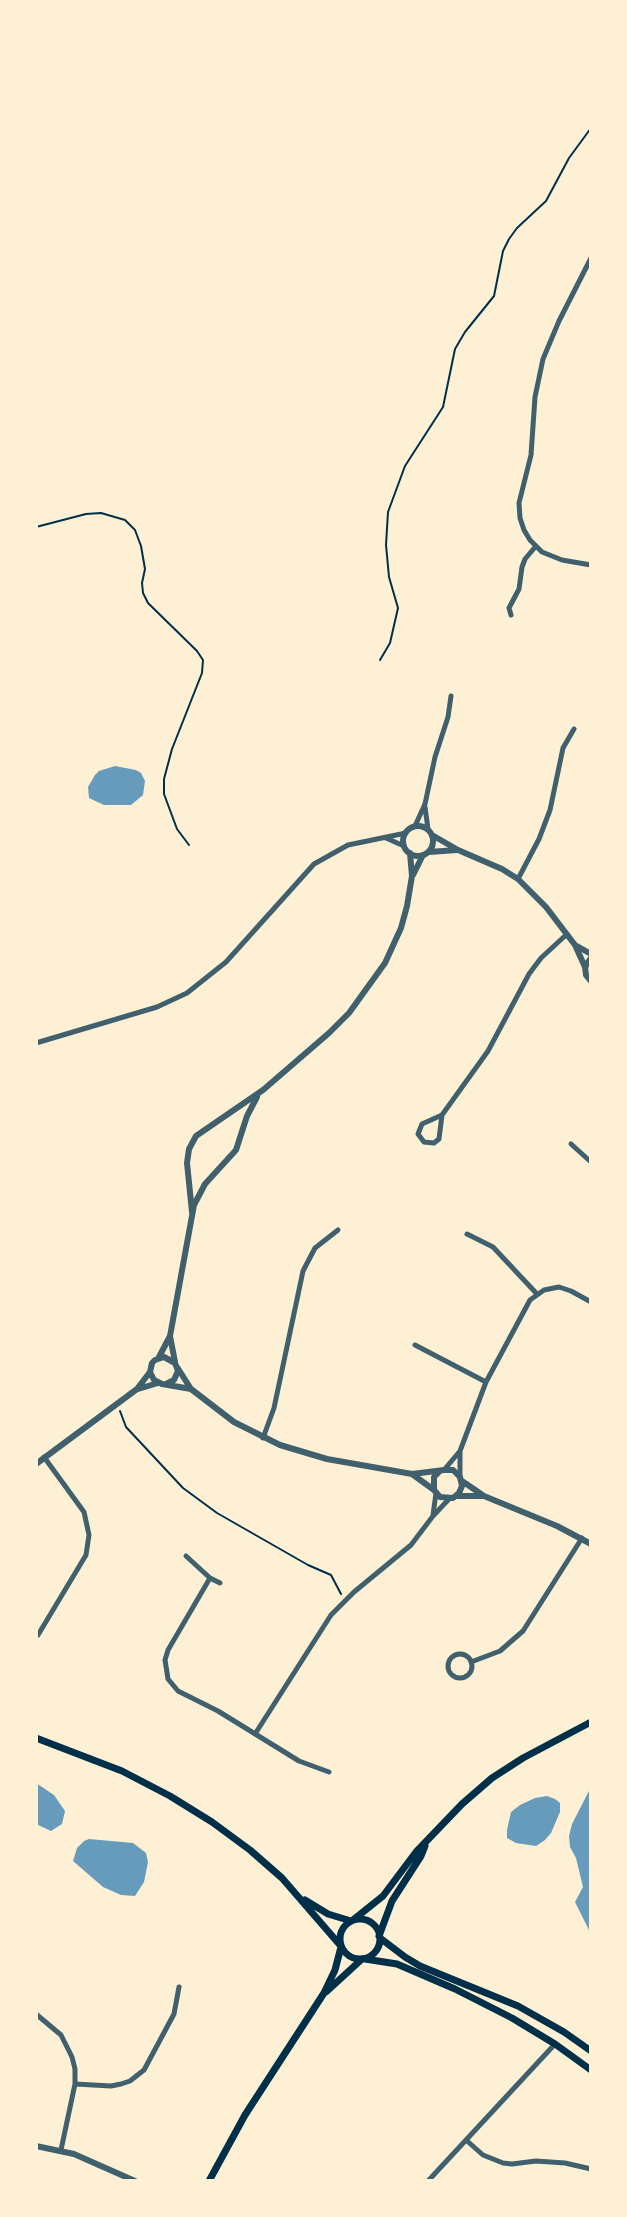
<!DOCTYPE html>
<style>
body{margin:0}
#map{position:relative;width:627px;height:2217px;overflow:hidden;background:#fdf0d5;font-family:"Alegreya Sans",sans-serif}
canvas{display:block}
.frame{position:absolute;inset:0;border:38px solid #fdf0d5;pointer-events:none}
</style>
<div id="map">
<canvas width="627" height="2217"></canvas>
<div class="frame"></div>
</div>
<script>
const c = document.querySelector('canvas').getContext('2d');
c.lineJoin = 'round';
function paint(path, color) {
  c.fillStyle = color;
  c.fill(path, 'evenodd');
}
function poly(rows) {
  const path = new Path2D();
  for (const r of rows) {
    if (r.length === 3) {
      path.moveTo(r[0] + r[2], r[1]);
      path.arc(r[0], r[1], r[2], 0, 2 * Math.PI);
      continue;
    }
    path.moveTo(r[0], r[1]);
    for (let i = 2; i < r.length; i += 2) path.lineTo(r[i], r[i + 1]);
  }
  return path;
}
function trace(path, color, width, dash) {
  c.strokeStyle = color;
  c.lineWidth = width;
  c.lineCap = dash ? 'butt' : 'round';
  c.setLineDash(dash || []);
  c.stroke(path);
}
const water = poly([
 [115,766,136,770,141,773,145,781,143,795,131,805,104,805,89,798,88,787,95,775,99,771],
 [36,1783,54,1795,65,1811,62,1824,51,1831,36,1824],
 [591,1787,591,1934,575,1902,583,1887,576,1858,570,1847,569,1836,572,1824],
 [547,1796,555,1799,560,1803,560,1812,551,1833,545,1840,536,1846,516,1843,507,1838,507,1830,511,1812,520,1805,535,1798],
 [89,1839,133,1843,146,1853,148,1862,144,1882,135,1896,121,1895,103,1887,73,1861,77,1848,84,1841]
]);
const path = poly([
 [36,527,86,514,101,513,125,520,135,530,141,546,145,569,142,583,143,593,148,603,197,651,203,660,202,673,172,749,164,779,164,794,177,829,189,845],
 [380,660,390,643,398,608,389,577,386,545,388,512,405,466,443,407,455,349,465,332,494,296,503,251,509,239,517,228,546,201,569,158,591,128],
 [120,1411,126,1427,183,1488,217,1513,308,1565,331,1575,341,1594]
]);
const minor = poly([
 [591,258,559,321,543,359,535,397,531,455,519,503,520,518,524,530,530,540,542,552,562,560,591,565],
 [511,615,509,608,519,589,522,567,525,559,536,546],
 [425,807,428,829],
 [415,826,425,804,435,757,448,717,451,696],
 [386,838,404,846],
 [518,879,539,839,550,810,563,748,574,729],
 [36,1043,157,1007,187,993,226,962,314,864,348,845,406,833],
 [442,1115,422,1124,418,1134,424,1142,434,1143,439,1139,442,1115,488,1051,529,974,541,958,567,934],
 [571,1144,591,1162],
 [467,1234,493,1247,537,1294],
 [415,1345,486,1382],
 [263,1438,274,1408,303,1271,315,1248,338,1230],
 [444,1470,460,1451,486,1382,530,1300,544,1290,559,1287,571,1291,591,1302],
 [460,1477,460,1451],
 [433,1515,436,1493],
 [186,1556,210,1578,220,1583],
 [210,1578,168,1650,165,1660,168,1679,178,1691,218,1711,299,1761,329,1772],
 [38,1635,86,1555,89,1535,84,1512,44,1457],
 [460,1666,12],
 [471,1662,500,1651,523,1631,582,1538],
 [255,1734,331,1615,354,1592,411,1545,433,1516,449,1499],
 [36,2014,61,2035,72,2057,75,2069,75,2084,61,2150],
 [75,2084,111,2086,121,2084,130,2081,144,2070,174,2014,179,1987],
 [466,2140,483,2155,503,2163,512,2164,536,2161,565,2163,591,2169],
 [428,2181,555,2044]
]);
const tertiary = poly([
 [418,841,15],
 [432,835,458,850,502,869,518,879,546,907,575,945,585,967],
 [429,852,457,850],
 [413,875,423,855],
 [575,945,591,954],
 [591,958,585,967,586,975,591,981],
 [192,1212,187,1163,189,1149,196,1136,263,1090,329,1033,349,1013,385,963,401,928,407,906,412,876,410,853],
 [170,1336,175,1362],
 [159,1357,170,1336,194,1205,205,1184,236,1150,247,1116,257,1097],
 [177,1367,191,1389,234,1422,280,1445,327,1459,412,1474,444,1470,453,1470,460,1477,462,1486,459,1493,453,1498,440,1497,434,1490,434,1477,440,1471],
 [166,1384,174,1380,178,1371,175,1363,164,1357,155,1360,152,1363,150,1372,154,1380,162,1384,191,1389],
 [138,1389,158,1383],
 [36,1464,137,1389,150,1372],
 [412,1474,434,1490],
 [462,1481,484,1496,557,1526,591,1544],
 [456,1496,483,1496],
 [36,2146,74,2154,135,2181]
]);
const secondary = poly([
 [36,1738,122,1771,170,1796,212,1822,250,1850,282,1878,340,1945],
 [305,1900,328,1914,351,1921],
 [360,1939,20],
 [353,1920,383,1896,416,1852,462,1804,492,1778,523,1758,591,1722],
 [379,1936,392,1901,421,1856,425,1846],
 [380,1938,405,1957,420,1966,518,2006,564,2032,591,2051],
 [365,1959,397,1964,455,1989,512,2018,555,2044,591,2070],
 [326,1992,362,1959],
 [209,2181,245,2115,324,1993,335,1970,341,1947]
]);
paint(water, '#669bbc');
trace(path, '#003049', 2);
trace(minor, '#3f606c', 5);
trace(tertiary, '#3f606c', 6);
trace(secondary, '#003049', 7);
</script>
